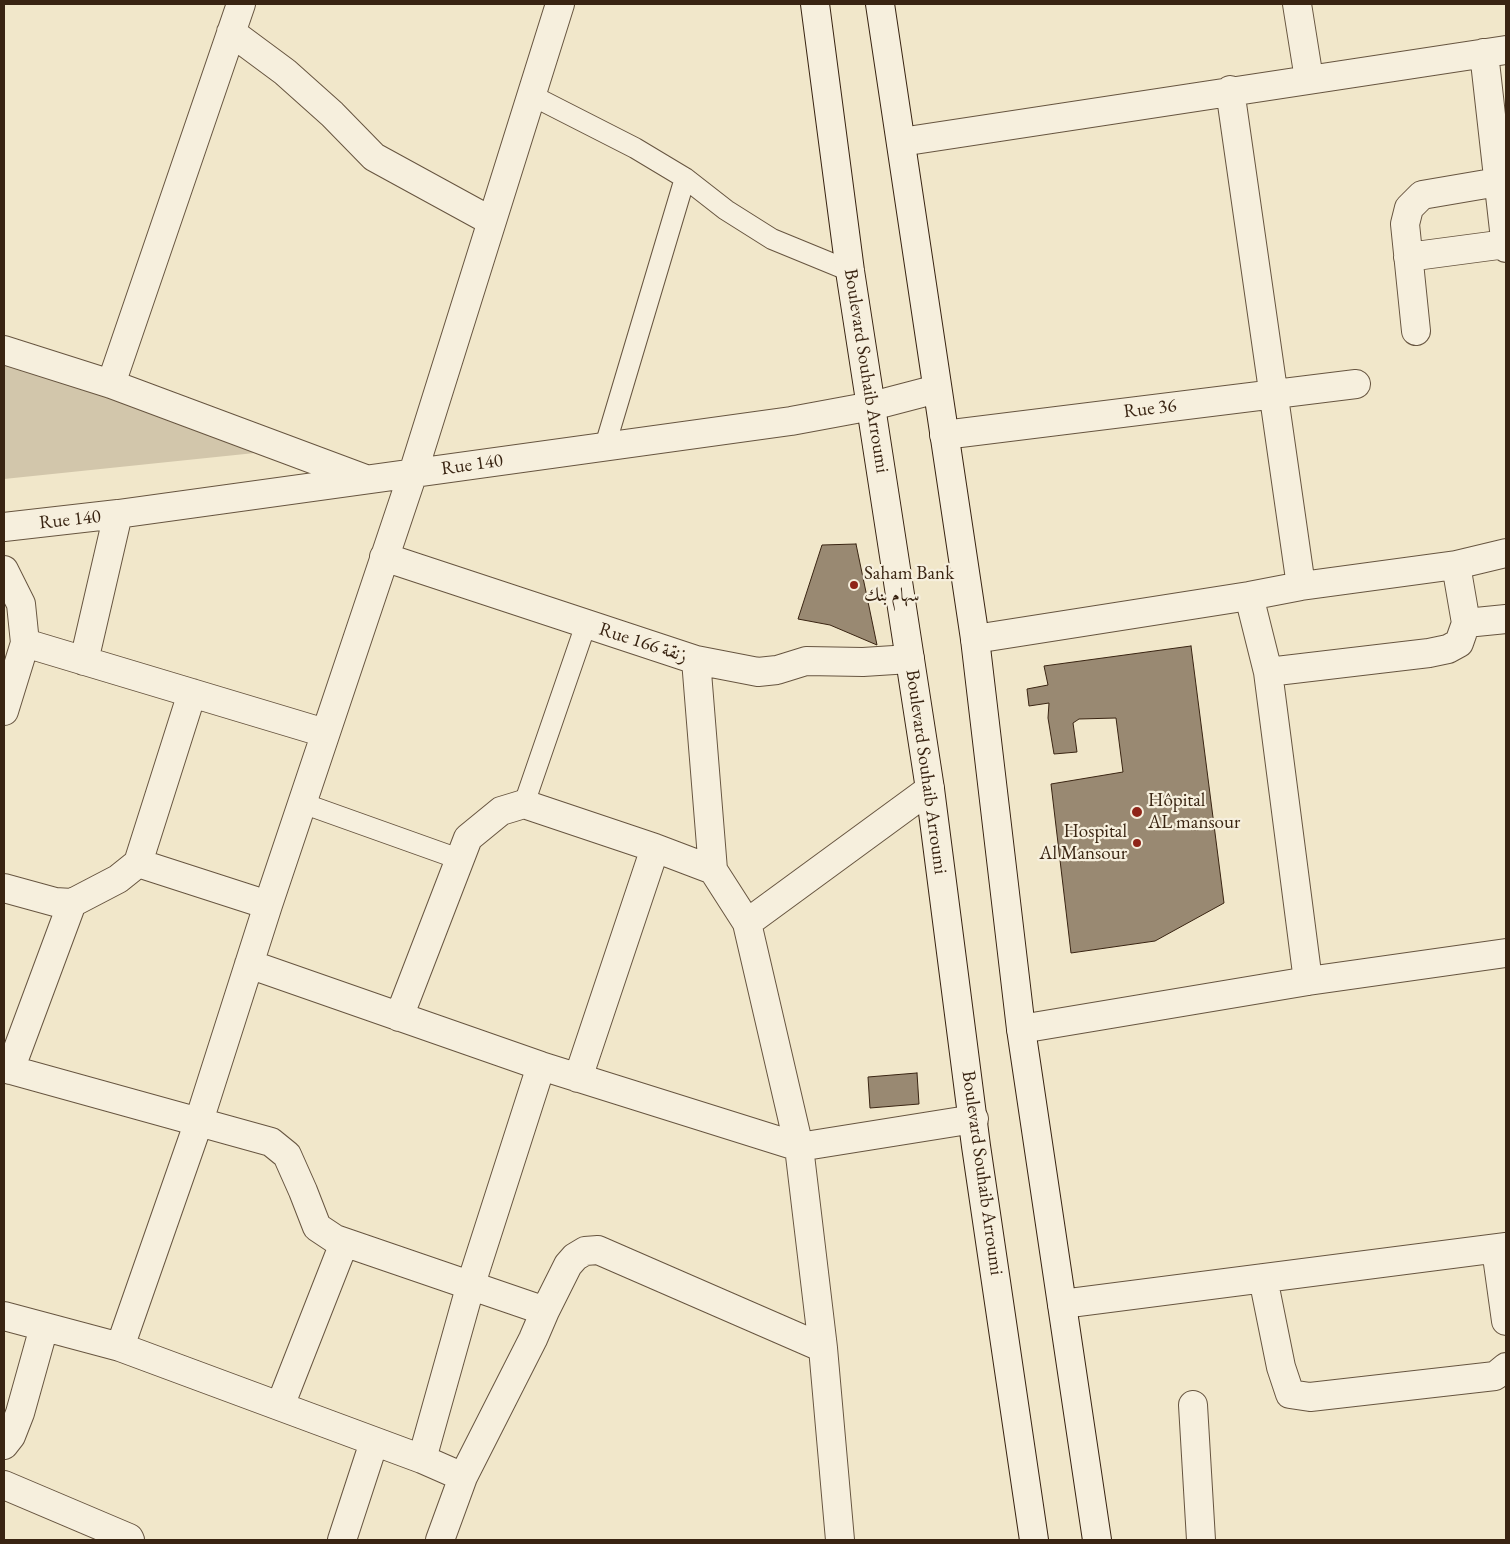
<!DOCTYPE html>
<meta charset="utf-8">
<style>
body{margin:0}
#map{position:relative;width:1510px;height:1544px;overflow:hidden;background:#f1e7ca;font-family:"EB Garamond",serif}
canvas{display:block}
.frame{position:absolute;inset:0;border:5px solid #392412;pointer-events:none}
</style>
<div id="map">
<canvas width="1510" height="1544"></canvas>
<div class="frame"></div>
</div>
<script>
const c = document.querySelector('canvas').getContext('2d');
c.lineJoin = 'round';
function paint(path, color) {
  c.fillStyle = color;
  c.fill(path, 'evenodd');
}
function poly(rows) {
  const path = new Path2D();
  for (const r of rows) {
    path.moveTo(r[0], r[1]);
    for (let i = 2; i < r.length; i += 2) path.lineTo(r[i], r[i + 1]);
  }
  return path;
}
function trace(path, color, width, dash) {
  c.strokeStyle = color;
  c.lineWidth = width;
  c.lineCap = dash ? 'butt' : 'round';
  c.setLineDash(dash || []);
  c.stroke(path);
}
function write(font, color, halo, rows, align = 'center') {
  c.font = font + ' "EB Garamond",Amiri,serif';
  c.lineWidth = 4.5;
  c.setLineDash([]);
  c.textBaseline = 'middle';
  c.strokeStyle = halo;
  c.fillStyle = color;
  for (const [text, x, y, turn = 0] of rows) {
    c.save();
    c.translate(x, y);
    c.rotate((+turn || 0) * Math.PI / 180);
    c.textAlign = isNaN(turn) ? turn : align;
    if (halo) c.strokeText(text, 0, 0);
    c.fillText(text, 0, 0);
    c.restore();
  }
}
const green = poly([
 [4,359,274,451,4,479]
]);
const building = poly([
 [856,544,877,645,830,625,798,619,822,545,856,544],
 [1191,646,1224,903,1155,941,1071,953,1051,784,1123,772,1116,718,1079,719,1073,723,1077,752,1054,754,1048,718,1049,703,1029,706,1027,689,1048,685,1044,666,1191,646],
 [917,1073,919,1104,870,1108,868,1077,917,1073]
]);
const lane = poly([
 [531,95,635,148,685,178,726,210,772,239,850,271],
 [605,446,685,178],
 [302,803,459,859],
 [524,804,586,624]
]);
const street = poly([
 [1297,4,1309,79],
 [231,32,285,72,332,114,374,157,491,221],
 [1484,53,1506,248],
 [1230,90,1301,586],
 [901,142,1506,50],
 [1408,257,1506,244],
 [1416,331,1405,224,1409,208,1422,195,1498,182],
 [4,350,111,384,363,478],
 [111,384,241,4],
 [944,435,1356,384],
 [4,527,118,514,791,421,872,406,937,389],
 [384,557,696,660,758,672,777,670,806,661,863,662,910,659],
 [4,570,21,604,25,643,4,711],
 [1249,596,1268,672,1308,981],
 [1466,623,1506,619],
 [975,639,1249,596,1301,586,1456,565,1506,553],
 [25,643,325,733],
 [696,660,713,870,747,923,799,1147,823,1348,840,1540],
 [84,661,118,514],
 [1268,672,1429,653,1448,649,1459,643,1466,623,1456,565],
 [138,863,192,693],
 [4,888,55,902,72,903,118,879,138,863,268,905],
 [747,923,930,789],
 [249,964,541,1066,799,1147,974,1119],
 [399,1017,468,838,501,811,524,804,655,848],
 [1021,1029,1308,981,1506,953],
 [4,1068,271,1142,287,1155,303,1191,317,1227,335,1239,545,1311,533,1339,463,1477,440,1540],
 [10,1070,72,903],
 [578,1078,655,848,713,870],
 [1496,1249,1506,1321],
 [1263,1278,1281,1367,1290,1394,1310,1397,1495,1376,1506,1367],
 [1062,1304,1506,1247],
 [545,1311,568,1265,575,1257,585,1251,598,1250,823,1348],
 [4,1316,120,1347,422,1459,463,1477],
 [120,1347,199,1121,268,905,413,473,560,4],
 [1193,1405,1201,1540],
 [280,1406,344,1243],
 [4,1445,11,1436,20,1413,44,1327],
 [422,1459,471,1284,541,1066],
 [4,1485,129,1538,130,1540],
 [342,1540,374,1442]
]);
const secondary = poly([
 [815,4,850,271,930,789,976,1146,1034,1540],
 [880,4,975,639,1021,1029,1097,1540]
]);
const markers = [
 [854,585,5,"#8f2418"],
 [1137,812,6,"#8f2418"],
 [1137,843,5,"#8f2418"]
];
const streetNames = [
 ["Boulevard Souhaib Arroumi",866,371,81],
 ["Rue 36",1150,409,-7],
 ["Rue 140",472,465,-8],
 ["Rue 140",70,520,-6],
 ["Rue 166 زنقة",643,643,18],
 ["Boulevard Souhaib Arroumi",926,772,82],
 ["Boulevard Souhaib Arroumi",982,1173,82]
];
const poiNames = [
 ["Saham Bank",864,574],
 ["سهام بنك",864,596],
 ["Hôpital",1148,801],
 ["AL mansour",1148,823],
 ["Hospital",1127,832,"right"],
 ["Al Mansour",1127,854,"right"]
];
paint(green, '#d2c6ab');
paint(building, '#998972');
trace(building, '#392412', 1);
trace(lane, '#675540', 22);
trace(street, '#675540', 30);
trace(secondary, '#392412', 30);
trace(lane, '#f6efdd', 20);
trace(street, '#f6efdd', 28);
trace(secondary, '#f6efdd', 28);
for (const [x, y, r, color] of markers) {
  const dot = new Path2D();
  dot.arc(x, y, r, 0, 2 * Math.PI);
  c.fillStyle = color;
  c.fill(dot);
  trace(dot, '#f6efdd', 2);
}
write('19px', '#392412', '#f6efdd', streetNames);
write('19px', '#392412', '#f6efdd', poiNames, 'left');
</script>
